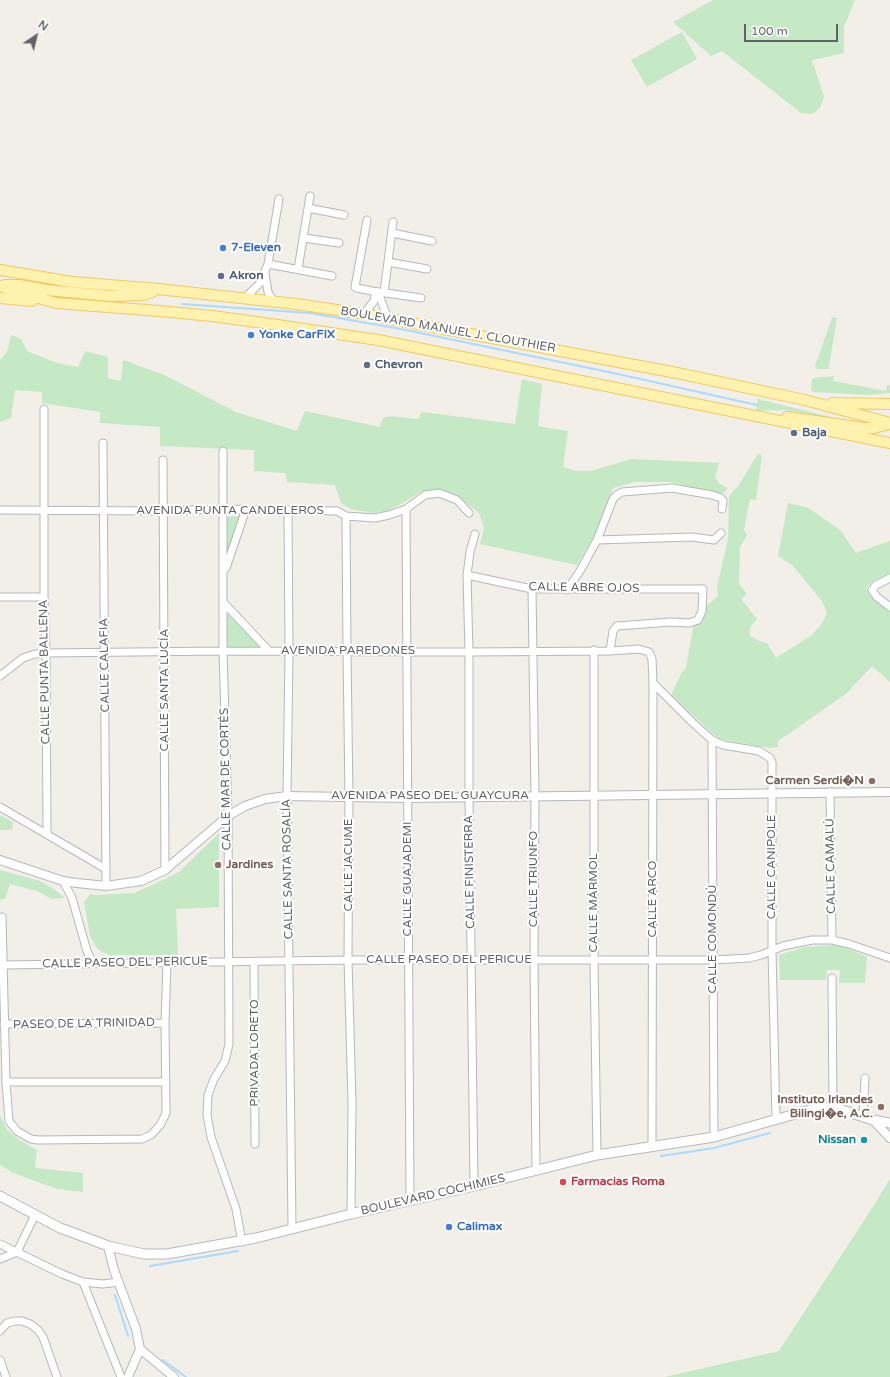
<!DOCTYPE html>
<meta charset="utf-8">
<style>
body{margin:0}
#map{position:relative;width:890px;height:1377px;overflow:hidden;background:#f1efe8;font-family:"Varela Round",sans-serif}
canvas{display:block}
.north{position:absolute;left:16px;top:16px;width:40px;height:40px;-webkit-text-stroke:3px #fff;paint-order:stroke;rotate:35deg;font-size:11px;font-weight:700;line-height:16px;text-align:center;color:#5f6368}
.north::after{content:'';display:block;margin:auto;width:14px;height:18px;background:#5f6368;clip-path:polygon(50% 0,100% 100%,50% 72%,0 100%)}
.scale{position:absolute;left:744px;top:24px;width:94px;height:18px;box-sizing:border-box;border:2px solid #5f6368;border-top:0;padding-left:5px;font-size:12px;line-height:14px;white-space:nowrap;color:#5f6368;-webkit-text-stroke:3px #fff;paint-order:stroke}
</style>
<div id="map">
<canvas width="890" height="1377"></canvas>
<div class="north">N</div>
<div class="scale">100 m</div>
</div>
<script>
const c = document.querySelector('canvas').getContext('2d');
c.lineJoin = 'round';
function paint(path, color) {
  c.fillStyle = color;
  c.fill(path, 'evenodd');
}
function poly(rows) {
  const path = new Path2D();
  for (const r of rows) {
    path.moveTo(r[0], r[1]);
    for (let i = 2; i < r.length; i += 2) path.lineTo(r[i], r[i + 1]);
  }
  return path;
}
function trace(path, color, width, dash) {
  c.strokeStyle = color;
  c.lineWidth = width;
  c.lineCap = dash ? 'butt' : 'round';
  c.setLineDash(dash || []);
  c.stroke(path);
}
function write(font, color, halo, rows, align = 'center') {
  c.font = font + ' "Varela Round",sans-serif';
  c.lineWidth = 4;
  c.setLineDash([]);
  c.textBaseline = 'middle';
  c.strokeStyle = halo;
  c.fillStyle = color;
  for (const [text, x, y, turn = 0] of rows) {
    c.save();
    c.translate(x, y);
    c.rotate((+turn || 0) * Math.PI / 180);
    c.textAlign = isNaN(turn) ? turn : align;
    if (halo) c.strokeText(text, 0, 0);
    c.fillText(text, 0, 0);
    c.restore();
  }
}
const green = poly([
 [713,0,855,0,844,27,844,53,812,60,824,97,820,108,812,114,801,113,722,51,711,56,673,22],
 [682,32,697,59,647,87,631,60],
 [834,317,837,318,829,366,828,369,817,369,815,366,832,318],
 [11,335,21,339,27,351,57,363,78,367,85,351,108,357,108,378,121,381,123,360,162,374,236,412,297,431,305,411,380,427,383,418,390,416,418,419,422,412,515,424,522,379,542,384,538,426,568,431,563,467,576,471,591,471,631,459,719,463,715,478,720,484,728,488,722,494,670,482,634,482,613,488,595,534,577,565,480,544,484,528,479,513,458,497,439,489,422,491,403,503,387,511,373,513,351,509,341,503,335,485,287,482,285,473,254,471,254,450,160,446,160,427,100,423,100,412,42,403,42,392,15,390,11,418,0,422,0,360,7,352],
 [834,376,833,381,886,391,887,385,890,385,890,393,868,395,814,392,811,390,812,380,813,378],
 [758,399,851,422,785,410,756,411],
 [758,454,762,455,756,500,750,499,744,530,747,535,740,547,739,584,747,594,741,599,757,619,750,627,750,636,759,641,767,643,776,658,812,635,821,625,826,616,826,610,822,601,793,566,778,556,788,503,809,508,841,531,856,553,890,541,890,573,873,581,869,585,866,589,870,596,890,610,890,682,872,666,846,694,778,741,778,747,769,748,720,739,713,734,671,695,681,674,686,668,694,622,705,607,718,596,717,587,728,539,729,497,733,491,738,486],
 [241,516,227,559,226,517],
 [226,612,261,648,227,648],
 [0,815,13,822,12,830,0,830],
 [219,833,219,907,176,909,178,955,110,955,102,952,96,947,90,936,84,902,90,894,96,895,134,893,157,883,179,872],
 [0,870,40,881,54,889,65,898,52,899,37,891,10,884,5,899,0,900],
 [834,945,844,947,867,957,865,983,839,983,840,970,827,970,826,980,780,980,779,955,805,947],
 [0,1115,7,1130,21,1141,37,1150,35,1168,83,1173,83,1192,57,1189,13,1173,0,1165],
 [890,1179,890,1377,665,1377,779,1351,874,1205]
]);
const stream = poly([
 [182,304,310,313,401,329,618,374,757,405],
 [661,1156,714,1148,770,1133],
 [150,1266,238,1251],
 [115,1295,128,1336],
 [163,1360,186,1377]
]);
const minor = poly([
 [308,208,344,215],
 [367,220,355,287,357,288,372,291,421,298],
 [392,233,432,241],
 [304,238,339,243],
 [388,262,427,269],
 [268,264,332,276],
 [298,269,310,196],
 [265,273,268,292,274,302],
 [384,293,393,222],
 [244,299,260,283,268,264,279,199],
 [364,314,374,301,375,296,378,292,388,319],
 [44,409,44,597,46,653,47,834],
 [103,443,106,886],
 [223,451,223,651,228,816,229,1044,225,1061,214,1079,208,1095,207,1115,211,1137,236,1209,242,1242],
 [163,460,165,870],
 [406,509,410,1200],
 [0,510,163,511,224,509,337,511,346,516,375,518,389,515,406,509,425,495,439,493,457,500,469,513],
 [288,510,289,652,287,796,292,1228],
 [346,516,347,652,349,798,348,960,352,1102,351,1214],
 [597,540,692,537,714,540,721,533],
 [226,568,246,509],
 [467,575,532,589,703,589,702,611,698,620,689,623,671,622,617,626,613,631,610,651],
 [890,578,876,585,872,590,877,597,890,607],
 [532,589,535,796,534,960,536,1170],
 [567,590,580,571,597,540,613,499,617,495,622,492,672,488,712,495,721,498,723,501,722,509],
 [0,597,44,597],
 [224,603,269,651],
 [594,650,594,960,597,1155],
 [0,676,23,658,35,654,46,653,223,651,469,652,610,651,639,649,649,652,652,659,653,683,652,1146],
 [653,683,693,723,712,740,723,745,759,751,770,758,772,762,772,950,776,1119],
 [712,740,714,1137],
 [830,792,832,940],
 [0,807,106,869],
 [63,881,72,898,87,951,93,964],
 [2,917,6,1082,9,1121,17,1131,31,1139,38,1140,142,1139,151,1135,161,1124,166,1113,165,1023,167,963],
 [254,962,255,1144],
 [3,965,348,960,713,960,749,958,761,955,783,946,812,940,832,940,849,944,890,958],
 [832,978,833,1107],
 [4,1024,165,1023],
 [6,1082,166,1082],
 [863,1117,865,1078],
 [474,1186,469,796,469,652,467,575,470,552,475,534],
 [0,1244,62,1274,83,1282,121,1377],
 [0,1259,17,1252,35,1215],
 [83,1282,103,1284,119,1282],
 [0,1331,7,1323,15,1321,22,1321,30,1324,38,1330,43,1337,57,1377],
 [0,1360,6,1377]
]);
const tertiary = poly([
 [0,860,63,881,77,883,106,886,141,881,165,870,228,816,245,806,265,799,287,796,407,798,890,792],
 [873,1120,890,1138],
 [108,1246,114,1270,136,1329,140,1349],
 [140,1349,174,1377],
 [128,1377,140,1349]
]);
const secondary = poly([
 [0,1196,60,1228,90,1239,108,1246,144,1254,167,1254,256,1238,351,1214,474,1186,597,1155,714,1137,813,1109,833,1107,873,1120,890,1123]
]);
const primary = poly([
 [0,270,72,282,158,289,296,304,364,314,677,373,805,400,890,423],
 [4,285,19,285,47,290,111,296,144,295,154,291],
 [0,286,24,294,56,303,159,311,212,316,264,323,378,340,890,443],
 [0,298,32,301],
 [832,403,890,404],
 [787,417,864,428,872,428,890,424]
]);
const markers = [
 [223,248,4,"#3f7fe0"],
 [221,276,4,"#5c6f8a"],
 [251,335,4,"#3f7fe0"],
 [367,365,4,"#5c6f8a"],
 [794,433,4,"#5c6f8a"],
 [872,781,4,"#8d6e63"],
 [218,865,4,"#8d6e63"],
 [881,1107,4,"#8d6e63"],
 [864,1140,4,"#0f9aa8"],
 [563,1182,4,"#e0444e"],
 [449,1227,4,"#3f7fe0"]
];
const shopNames = [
 ["7-Eleven",231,248],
 ["Yonke CarFIX",259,335],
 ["Calimax",457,1227]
];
const serviceNames = [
 ["Akron",229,276],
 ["Chevron",375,365],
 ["Baja",802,433]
];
const streetNames = [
 ["BOULEVARD MANUEL J. CLOUTHIER",448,330,10],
 ["AVENIDA PUNTA CANDELEROS",230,511],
 ["CALLE ABRE OJOS",584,588,1],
 ["AVENIDA PAREDONES",348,651],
 ["CALLE CALAFIA",105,665,-91],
 ["CALLE PUNTA BALLENA",45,672,-91],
 ["CALLE SANTA LUCÍA",165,690,-90],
 ["CALLE MAR DE CORTÉS",226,779,-91],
 ["AVENIDA PASEO DEL GUAYCURA",430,796],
 ["CALLE JACUME",349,865,-90],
 ["CALLE CAMALÚ",831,866,-91],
 ["CALLE CANIPOLE",772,867,-90],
 ["CALLE SANTA ROSALÍA",288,869,-91],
 ["CALLE FINISTERRA",470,872,-91],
 ["CALLE GUAJADEMI",408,879,-90],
 ["CALLE TRIUNFO",534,879,-90],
 ["CALLE ARCO",653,899,-90],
 ["CALLE MÁRMOL",594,903,-90],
 ["CALLE COMONDÚ",713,939,-90],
 ["CALLE PASEO DEL PERICUE",449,960],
 ["CALLE PASEO DEL PERICUE",125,963,-1],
 ["PASEO DE LA TRINIDAD",84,1024,-1],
 ["PRIVADA LORETO",255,1053,-90],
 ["BOULEVARD COCHIMIES",433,1195,-13]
];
const educationNames = [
 ["Carmen Serdi�N",864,781],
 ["Jardines",226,865,"left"],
 ["Instituto Irlandes",873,1100],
 ["Bilingi�e, A.C.",873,1114]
];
const cultureNames = [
 ["Nissan",856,1140]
];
const healthNames = [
 ["Farmacias Roma",571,1182]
];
paint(green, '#c5e8c5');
trace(stream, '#aadaff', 2);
trace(minor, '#b5b8bc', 9);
trace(tertiary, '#b5b8bc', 10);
trace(secondary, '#b6babf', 11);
trace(primary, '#f2c960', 12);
trace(minor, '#fff', 7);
trace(tertiary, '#fff', 8);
trace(secondary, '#fff', 9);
trace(primary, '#fff2af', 10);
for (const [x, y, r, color] of markers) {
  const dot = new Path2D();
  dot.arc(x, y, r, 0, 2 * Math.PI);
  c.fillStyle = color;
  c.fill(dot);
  trace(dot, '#fff', 1.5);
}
write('bold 12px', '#366cbe', '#fff', shopNames, 'left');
write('bold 12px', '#4e5e75', '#fff', serviceNames, 'left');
write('12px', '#5f6368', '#fff', streetNames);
write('bold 12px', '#785e54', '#fff', educationNames, 'right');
write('bold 12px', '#0d838f', '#fff', cultureNames, 'right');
write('bold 12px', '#be3a42', '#fff', healthNames, 'left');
</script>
